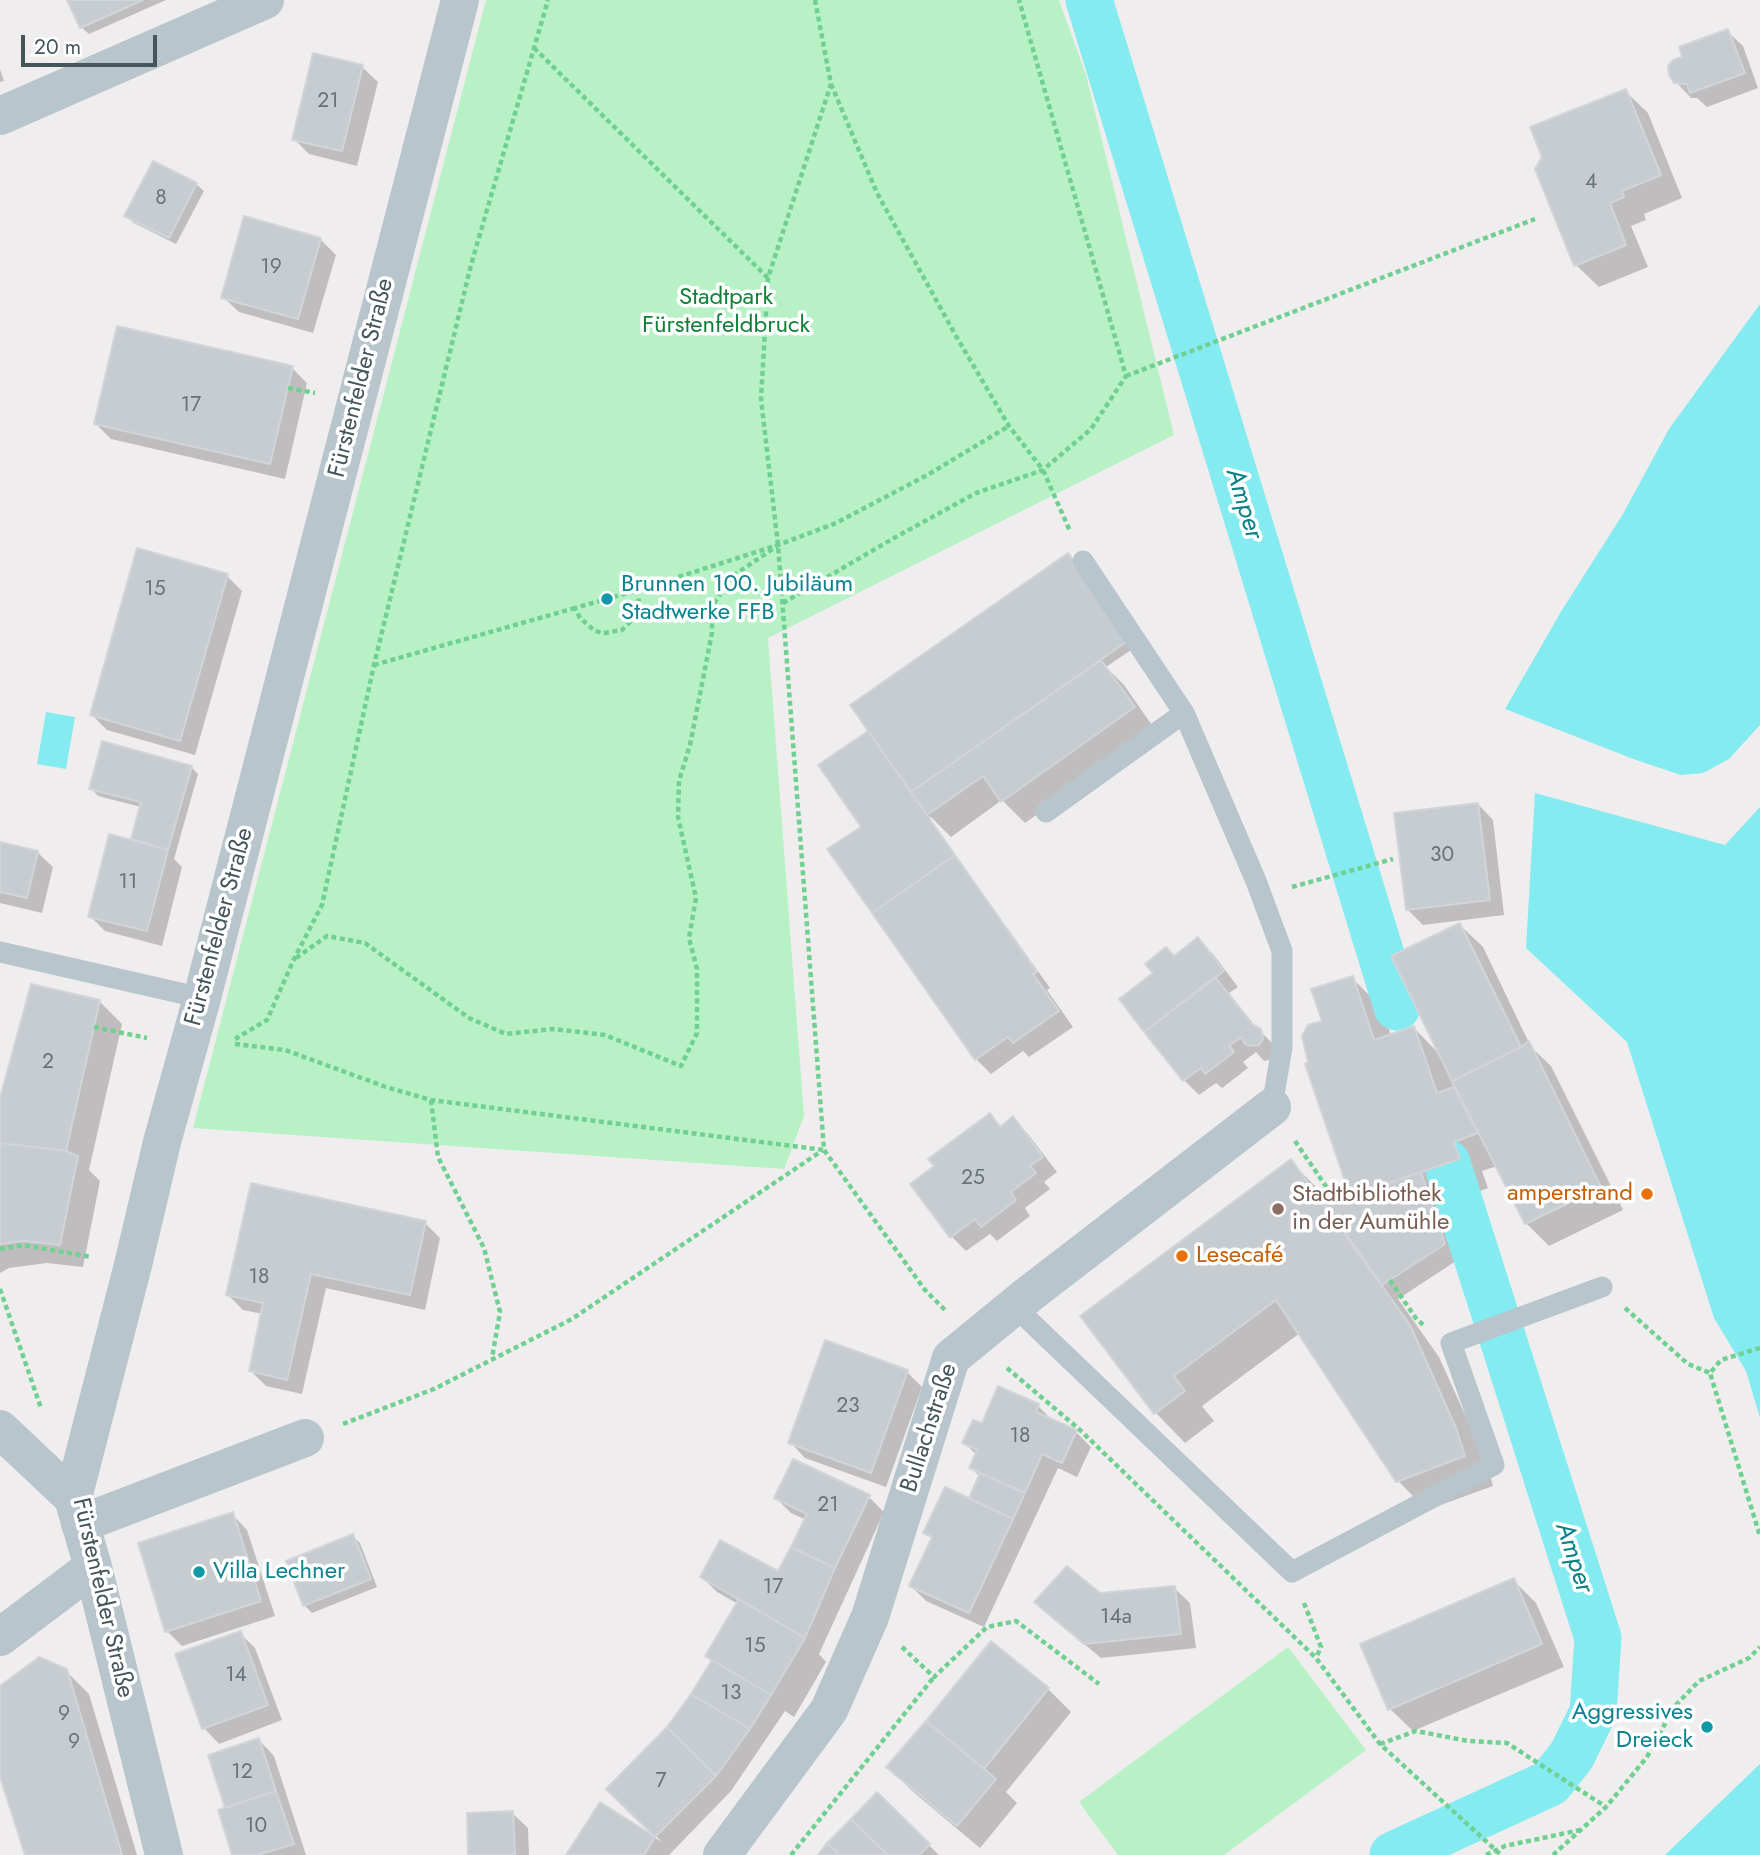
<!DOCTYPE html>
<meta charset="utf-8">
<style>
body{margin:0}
#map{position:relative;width:1760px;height:1855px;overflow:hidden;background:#f0edee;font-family:Jost,sans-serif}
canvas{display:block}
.scale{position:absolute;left:21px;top:35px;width:136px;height:32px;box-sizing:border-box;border:4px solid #45555c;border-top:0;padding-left:9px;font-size:21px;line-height:24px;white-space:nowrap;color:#45555c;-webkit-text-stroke:5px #fff;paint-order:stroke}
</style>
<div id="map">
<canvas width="1760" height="1855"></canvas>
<div class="scale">20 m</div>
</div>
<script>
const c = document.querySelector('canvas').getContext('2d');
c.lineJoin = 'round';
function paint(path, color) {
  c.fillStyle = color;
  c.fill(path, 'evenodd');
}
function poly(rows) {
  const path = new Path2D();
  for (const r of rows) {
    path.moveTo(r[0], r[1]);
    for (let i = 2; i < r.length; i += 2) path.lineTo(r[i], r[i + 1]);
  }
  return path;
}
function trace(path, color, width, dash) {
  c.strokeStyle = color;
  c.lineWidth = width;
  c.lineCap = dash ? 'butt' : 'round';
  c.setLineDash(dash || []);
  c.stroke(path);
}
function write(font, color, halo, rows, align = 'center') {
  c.font = font + ' Jost,sans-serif';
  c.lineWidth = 7;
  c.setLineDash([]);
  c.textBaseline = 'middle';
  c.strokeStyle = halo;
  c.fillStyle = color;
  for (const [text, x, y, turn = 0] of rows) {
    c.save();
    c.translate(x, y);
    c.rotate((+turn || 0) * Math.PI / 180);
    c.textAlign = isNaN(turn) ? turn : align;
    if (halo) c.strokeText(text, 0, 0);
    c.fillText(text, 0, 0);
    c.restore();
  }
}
const green = poly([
 [486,0,1059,0,1086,75,1174,435,768,638,804,1116,784,1169,193,1128],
 [1288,1647,1366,1750,1224,1855,1118,1855,1079,1802]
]);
const water = poly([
 [1760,304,1760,725,1729,759,1703,773,1681,775,1636,760,1505,709,1562,610,1623,514,1669,429],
 [46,712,75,717,66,769,37,764],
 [1535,793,1725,845,1760,807,1760,1418,1746,1371,1714,1318,1627,1042,1526,948],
 [1760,1764,1760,1855,1665,1855]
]);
const shadow = poly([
 [69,0,166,0,89,34,81,27],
 [1727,31,1743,46,1758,88,1707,107,1697,98,1691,98,1676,82,1684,58],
 [362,67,378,82,357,166,309,154,294,139],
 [0,69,4,81,0,82],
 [1625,91,1648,113,1682,198,1644,214,1646,220,1631,226,1648,267,1599,287,1576,265],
 [154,163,196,184,204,191,176,244,134,223,126,216],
 [320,239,336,255,313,333,239,312,223,297],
 [292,368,307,383,285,479,111,439,96,424],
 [1068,556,1134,648,1106,667,1124,685,1156,731,1025,823,1002,800,951,837,931,817,929,818,1050,988,1047,990,1073,1027,1029,1057,1023,1051,991,1074,976,1059,863,827,820,766,870,731],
 [227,576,242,591,195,755,107,730,92,715],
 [191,767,198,774,174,859,182,867,162,946,105,931,90,916,137,844,133,839,141,807,98,796,91,788],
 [1478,804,1493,820,1504,915,1423,925,1407,909],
 [0,844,37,852,53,867,42,913,0,903],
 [1460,925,1483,947,1531,1047,1551,1066,1623,1210,1549,1246,1526,1223,1497,1166,1482,1171,1488,1188,1441,1205,1459,1259,1398,1299,1439,1357,1485,1459,1493,1486,1427,1510,1397,1480,1300,1333,1202,1406,1214,1421,1185,1443,1156,1413,1083,1316,1291,1162,1320,1191,1330,1205,1352,1198,1307,1065,1324,1022,1352,978,1382,1008,1391,1036,1414,1028,1442,1057],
 [1449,1074,1462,1098,1454,1089],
 [1198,939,1213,954,1238,987,1229,993,1256,1027,1273,1044,1274,1059,1264,1061,1256,1052,1243,1062,1248,1068,1222,1088,1216,1083,1199,1095,1184,1080,1175,958],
 [99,1001,122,1024,89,1170,100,1181,83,1267,47,1263,9,1268,0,1273,0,1105],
 [989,1115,1002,1127,1013,1119,1028,1134,1057,1172,1044,1182,1050,1189,1025,1208,1030,1216,997,1241,990,1234,966,1251,951,1236,936,1167],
 [425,1223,440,1238,425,1310,326,1288,302,1394,266,1386,250,1370,263,1314,243,1310,228,1295],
 [907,1372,922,1387,886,1487,805,1458,790,1442],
 [1038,1406,1053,1421,1076,1432,1091,1447,1077,1477,1058,1468,984,1627,926,1601,911,1586,933,1540,926,1533,970,1501,980,1477,971,1468,977,1455,964,1443,982,1426],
 [869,1497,884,1512,819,1654,826,1662,794,1717,785,1711,731,1791,669,1855,569,1855,600,1804,662,1842,608,1789,668,1728,713,1662,707,1655,738,1604,717,1592,702,1577,779,1573,806,1520,791,1513,776,1498],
 [232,1514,247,1530,275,1616,182,1646,167,1631],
 [352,1536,360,1543,377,1587,312,1613,305,1606,288,1562],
 [1513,1580,1536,1603,1564,1667,1413,1731,1390,1709],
 [1174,1588,1190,1603,1196,1648,1101,1658,1052,1617,1100,1595],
 [240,1633,255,1648,282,1720,219,1744,204,1728,177,1655],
 [991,1643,1048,1689,1071,1712,1006,1792,1017,1803,980,1848,911,1790,889,1767],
 [66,1671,89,1694,137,1855,27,1855,0,1772,0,1689],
 [259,1740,274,1756,306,1855,234,1855],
 [877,1795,939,1855,820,1855],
 [512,1813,528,1828,529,1855,470,1855]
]);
const canal = poly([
 [1089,0,1397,1007],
 [1393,1855,1550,1783,1572,1755,1593,1712,1598,1638,1447,1163]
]);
const building = poly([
 [67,0,143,0,80,28,67,0],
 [1728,29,1745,73,1690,93,1687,84,1674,83,1669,75,1668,66,1673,60,1682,57,1679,47,1728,29],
 [313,53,363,65,342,151,292,140,313,53],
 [1626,89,1661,175,1622,191,1624,197,1610,203,1626,245,1574,266,1535,169,1542,157,1530,127,1626,89],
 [153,161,197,183,169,238,124,216,153,161],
 [244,216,321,238,298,319,221,298,244,216],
 [117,326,293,366,270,464,94,424,117,326],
 [137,548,228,574,180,741,90,715,137,548],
 [1068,553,1129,640,911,792,850,705,1068,553],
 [1101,660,1135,707,1001,802,983,776,927,815,911,792,1101,660],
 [868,731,955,855,872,913,827,849,861,827,818,765,868,731],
 [102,741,192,766,168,850,131,839,141,802,89,789,102,741],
 [1478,803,1490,900,1406,910,1394,813,1478,803],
 [109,834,168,850,147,931,88,917,109,834],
 [0,842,38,851,27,898,0,892,0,842],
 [955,855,1037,972,1033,974,1059,1011,1013,1043,1008,1037,975,1060,872,913,955,855],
 [1460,923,1521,1047,1452,1081,1391,956,1460,923],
 [1198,937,1224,971,1144,1032,1119,999,1153,973,1145,964,1166,947,1174,956,1198,937],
 [1353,976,1374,1040,1414,1026,1437,1093,1454,1087,1478,1133,1454,1142,1460,1159,1350,1196,1305,1064,1308,1062,1302,1036,1308,1025,1322,1021,1311,989,1353,976],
 [1215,977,1252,1024,1261,1029,1263,1039,1259,1045,1251,1046,1245,1044,1241,1037,1229,1046,1234,1052,1205,1074,1201,1068,1183,1081,1144,1032,1215,977],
 [31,984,100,1000,66,1151,0,1143,0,1098,31,984],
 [1529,1041,1601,1187,1525,1224,1452,1081,1521,1047,1529,1041],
 [990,1113,1000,1127,1013,1116,1043,1157,1030,1166,1036,1173,1011,1192,1016,1200,981,1227,975,1219,950,1238,910,1184,934,1166,928,1159,990,1113],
 [0,1143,66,1151,78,1156,60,1245,23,1241,0,1244,0,1143],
 [1291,1159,1410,1325,1456,1428,1465,1456,1396,1482,1276,1300,1174,1376,1185,1391,1154,1414,1080,1316,1291,1159],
 [1421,1172,1445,1244,1382,1285,1325,1205,1421,1172],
 [251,1183,426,1221,410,1295,311,1274,287,1380,249,1371,263,1303,226,1295,251,1183],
 [825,1340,908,1370,871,1473,788,1443,825,1340],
 [998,1386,1039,1404,1036,1412,1077,1430,1062,1463,1042,1454,1025,1493,969,1468,977,1450,962,1443,973,1420,982,1423,998,1386],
 [793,1459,870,1495,835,1568,791,1547,807,1514,774,1498,793,1459],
 [980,1473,1025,1493,1013,1519,969,1498,980,1473],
 [945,1487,1013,1519,969,1613,909,1586,932,1537,923,1533,945,1487],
 [233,1512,261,1601,165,1632,138,1543,233,1512],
 [353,1534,371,1579,303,1606,286,1561,353,1534],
 [720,1540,778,1571,791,1547,835,1568,805,1638,700,1577,720,1540],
 [1067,1566,1100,1593,1175,1586,1181,1634,1084,1644,1034,1602,1067,1566],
 [1514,1578,1542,1644,1388,1710,1360,1644,1514,1578],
 [739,1599,805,1638,771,1695,705,1656,739,1599],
 [241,1631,268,1705,202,1729,175,1654,241,1631],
 [991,1641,1049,1688,984,1769,926,1721,991,1641],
 [39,1657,67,1669,122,1855,25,1855,0,1777,0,1686,39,1657],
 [712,1660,771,1695,750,1729,691,1694,712,1660],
 [691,1694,750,1729,716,1776,667,1727,691,1694],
 [926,1721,996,1779,957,1826,886,1767,926,1721],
 [667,1727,716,1776,655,1837,606,1789,667,1727],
 [259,1738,276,1791,225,1808,208,1755,259,1738],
 [276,1791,294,1844,257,1855,232,1855,218,1810,276,1791],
 [877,1792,930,1844,919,1855,888,1855,851,1819,877,1792],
 [600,1802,655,1837,644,1855,566,1855,600,1802],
 [513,1811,515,1855,468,1855,467,1813,513,1811],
 [851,1819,888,1855,840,1855,827,1843,851,1819],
 [827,1843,840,1855,818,1855,827,1843]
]);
const path = poly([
 [815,0,831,84,768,278,761,399,778,545,824,1150,925,1290,945,1310],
 [534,48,768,278],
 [831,84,877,193,956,336,1009,426,1043,470,1070,531],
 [1126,376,1535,219],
 [288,388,315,393],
 [638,590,778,545,836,523,929,474,1009,426],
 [638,590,639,607,635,617,622,630,604,633,595,631,580,618,575,608,638,590],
 [783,603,894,538,976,493,1043,470,1091,429,1126,376,1019,0],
 [374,665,575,608],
 [1292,887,1393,859],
 [296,958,327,936,365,943,469,1018,506,1034,553,1029,605,1035,681,1066,697,1033,697,969,689,938,696,898,678,817,679,781,690,745,712,633,712,607,730,578,777,546],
 [94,1027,147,1038],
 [235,1039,267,1020,294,959,322,905,374,665,471,265,548,0],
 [235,1044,285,1050,386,1087,431,1100,824,1150],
 [431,1100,438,1157,484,1248,500,1312,492,1358],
 [1295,1141,1336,1201],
 [0,1249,23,1245,92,1257],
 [1390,1280,1417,1320,1424,1325],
 [0,1289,41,1408],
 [1625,1308,1688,1364,1710,1373],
 [1760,1348,1721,1360,1710,1373,1760,1536],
 [1007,1368,1079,1429,1316,1658,1380,1744,1501,1855],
 [343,1424,434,1389,572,1319,823,1150],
 [1304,1603,1321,1647,1316,1658],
 [902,1647,934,1677,987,1627,1016,1621,1099,1684],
 [1380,1744,1416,1731,1468,1741,1507,1743,1606,1807],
 [791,1855,934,1677],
 [1486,1855,1505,1846,1580,1830],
 [1553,1855,1606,1807,1647,1757,1674,1707,1699,1681,1749,1658,1760,1647]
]);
const lane = poly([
 [1083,561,1184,713,1256,881,1282,951,1282,1047,1272,1107],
 [1046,812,1184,713],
 [0,952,202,998],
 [1014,1306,1292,1572,1494,1465,1451,1343,1602,1287]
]);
const street = poly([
 [0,116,265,0],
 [0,1429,73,1498],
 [80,1524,305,1438],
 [0,1637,93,1567],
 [164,1855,93,1567,73,1498,133,1265,162,1142,202,998,460,0],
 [722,1855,829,1710,870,1617,951,1358,1028,1295,1272,1107]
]);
const markers = [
 [607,599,7,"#0f9aa8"],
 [1647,1194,7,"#e8710a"],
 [1278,1209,7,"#8d6e63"],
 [1182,1256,7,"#e8710a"],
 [199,1572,7,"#0f9aa8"],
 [1707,1727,7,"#0f9aa8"]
];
const numberNames = [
 ["21",328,102],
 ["4",1591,183],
 ["8",161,199],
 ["19",271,268],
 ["17",191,406],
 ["15",155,590],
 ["30",1442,856],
 ["11",128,883],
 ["2",48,1063],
 ["25",973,1179],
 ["18",259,1278],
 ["23",848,1407],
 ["18",1020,1437],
 ["21",828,1506],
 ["17",773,1588],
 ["14a",1116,1618],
 ["15",755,1647],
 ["14",236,1676],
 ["13",731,1694],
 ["9",64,1715],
 ["9",74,1743],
 ["12",242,1773],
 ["7",661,1782],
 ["10",256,1827]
];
const parkNames = [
 ["Stadtpark",726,298],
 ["Fürstenfeldbruck",726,326]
];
const streetNames = [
 ["Fürstenfelder Straße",362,378,-76],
 ["Fürstenfelder Straße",220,927,-75],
 ["Bullachstraße",930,1428,-72],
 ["Fürstenfelder Straße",102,1598,77]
];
const cultureNames = [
 ["Brunnen 100. Jubiläum",621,585],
 ["Stadtwerke FFB",621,613],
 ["Villa Lechner",213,1572],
 ["Aggressives",1693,1713,"right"],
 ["Dreieck",1693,1741,"right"]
];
const foodNames = [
 ["amperstrand",1633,1194],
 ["Lesecafé",1196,1256,"left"]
];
const educationNames = [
 ["Stadtbibliothek",1292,1195],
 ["in der Aumühle",1292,1223]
];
const waterNames = [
 ["Amper",1243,504,73],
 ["Amper",1573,1558,72]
];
paint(green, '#b9f1c6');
paint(water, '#84ebf0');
paint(shadow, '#0003');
trace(canal, '#84ebf0', 47);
paint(building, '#c7ccd1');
trace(building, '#d1d5da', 2);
trace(path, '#70d091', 4.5, [5, 3.5]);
trace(lane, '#b8c5cc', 21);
trace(street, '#b8c5cc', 38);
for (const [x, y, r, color] of markers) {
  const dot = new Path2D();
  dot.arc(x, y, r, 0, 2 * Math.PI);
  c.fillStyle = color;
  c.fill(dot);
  trace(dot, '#fff', 2.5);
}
write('21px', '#667379', null, numberNames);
write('24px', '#128038', '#fff', parkNames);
write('24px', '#45555c', '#fff', streetNames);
write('24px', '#0d838f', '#fff', cultureNames, 'left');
write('24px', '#c56008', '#fff', foodNames, 'right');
write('24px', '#785e54', '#fff', educationNames, 'left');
write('italic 26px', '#088187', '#fff', waterNames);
</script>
